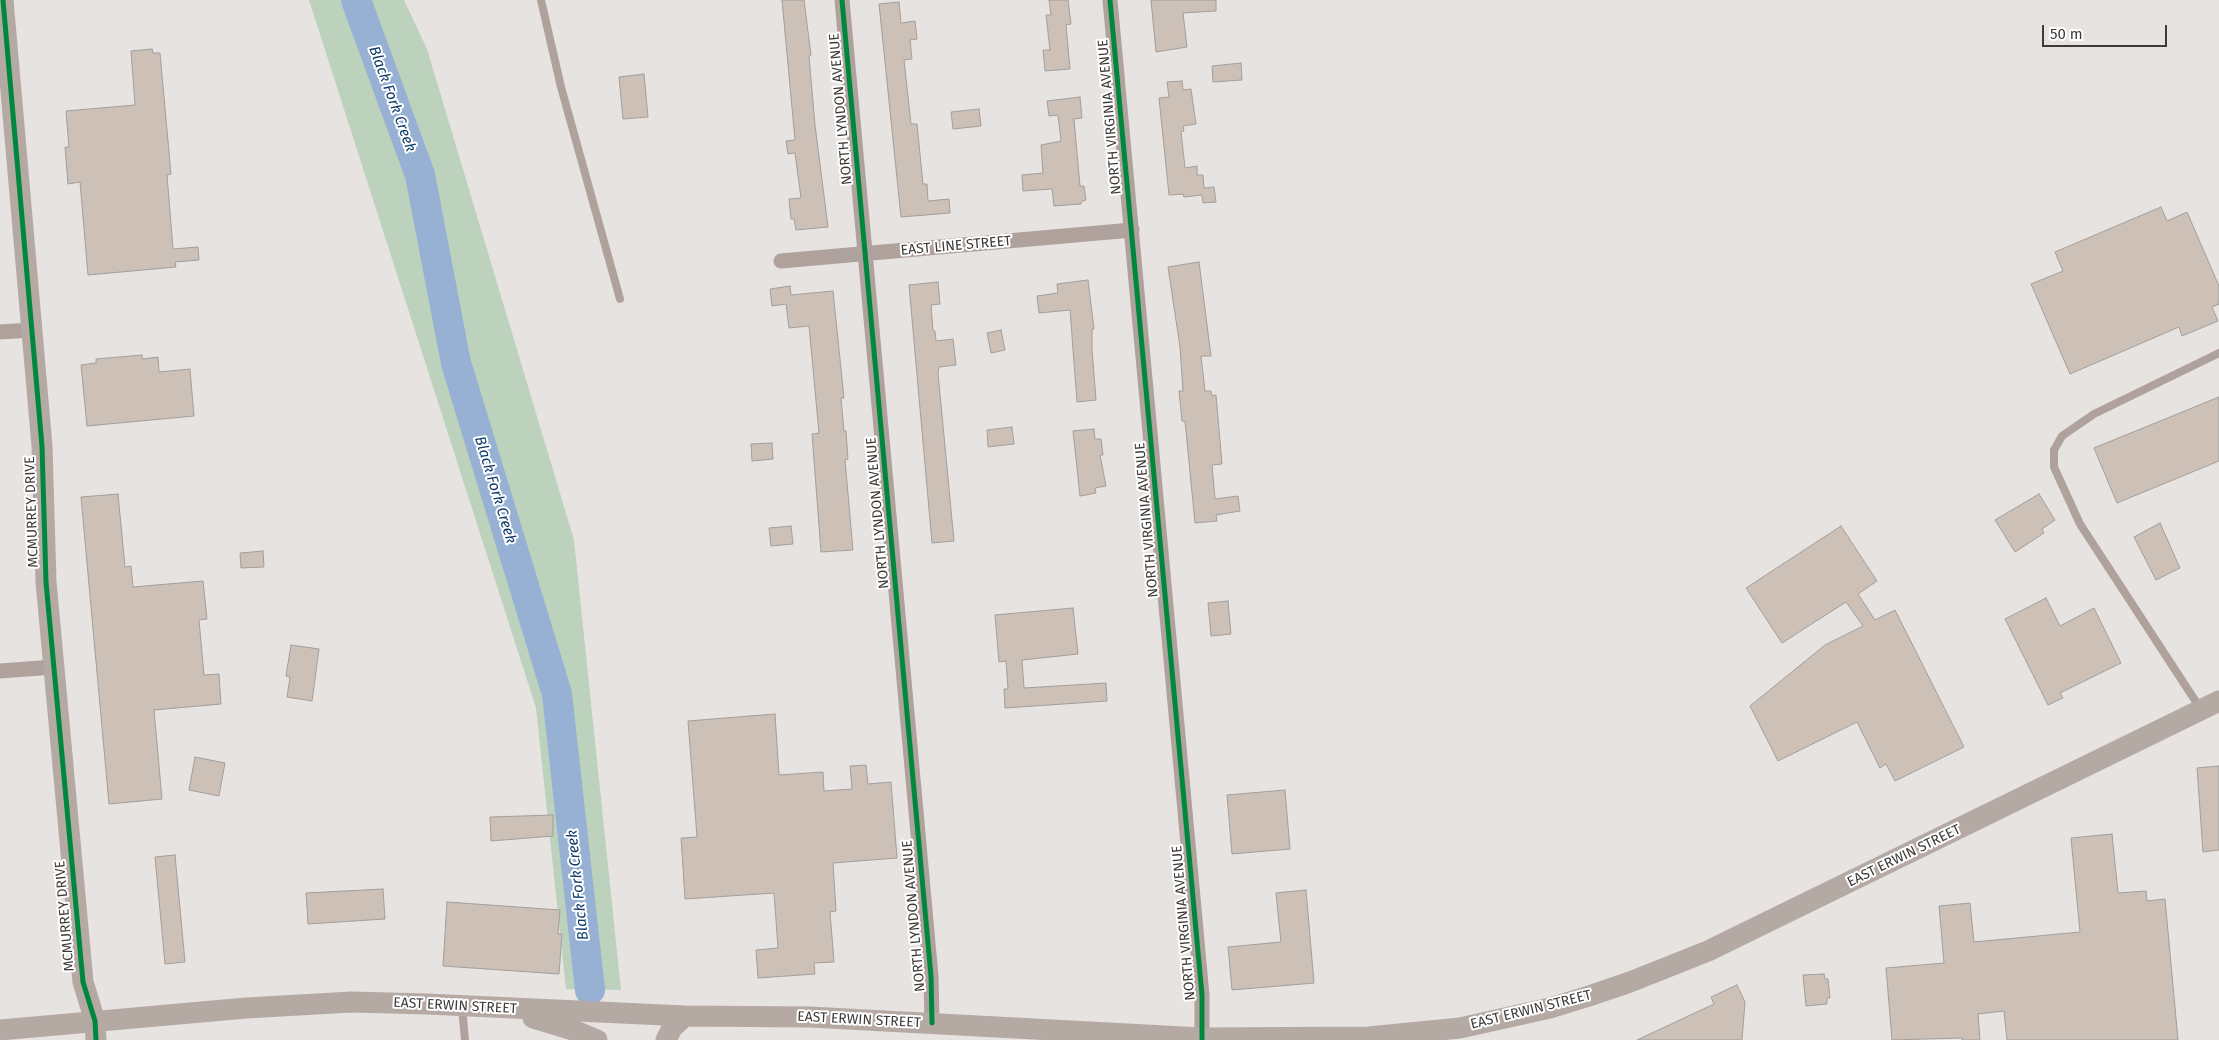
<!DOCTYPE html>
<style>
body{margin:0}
#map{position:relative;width:2219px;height:1040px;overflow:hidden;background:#e7e3e0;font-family:"Fira Sans",sans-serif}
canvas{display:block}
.scale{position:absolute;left:2042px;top:25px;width:125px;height:22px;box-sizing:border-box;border:2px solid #3d3a37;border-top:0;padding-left:6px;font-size:15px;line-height:18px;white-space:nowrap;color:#3d3a37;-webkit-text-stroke:4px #fff;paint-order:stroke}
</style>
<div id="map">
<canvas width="2219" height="1040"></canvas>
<div class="scale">50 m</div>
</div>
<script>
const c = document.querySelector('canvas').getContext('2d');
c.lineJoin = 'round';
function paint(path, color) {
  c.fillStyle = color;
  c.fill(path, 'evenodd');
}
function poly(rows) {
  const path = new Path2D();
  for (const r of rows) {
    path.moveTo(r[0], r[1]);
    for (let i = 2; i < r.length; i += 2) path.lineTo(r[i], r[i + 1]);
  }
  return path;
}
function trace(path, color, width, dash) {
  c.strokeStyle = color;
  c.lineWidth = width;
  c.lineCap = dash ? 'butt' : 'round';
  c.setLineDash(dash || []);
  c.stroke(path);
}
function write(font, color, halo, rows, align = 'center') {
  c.font = font + ' "Fira Sans",sans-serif';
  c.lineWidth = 4;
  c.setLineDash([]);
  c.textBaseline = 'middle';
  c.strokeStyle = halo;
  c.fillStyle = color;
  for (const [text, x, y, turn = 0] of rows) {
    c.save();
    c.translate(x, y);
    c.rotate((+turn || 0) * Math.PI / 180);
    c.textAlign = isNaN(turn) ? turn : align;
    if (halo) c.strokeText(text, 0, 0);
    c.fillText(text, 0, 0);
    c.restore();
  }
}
const green = poly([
 [309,0,404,0,427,49,574,540,621,990,566,989,536,708]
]);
const river = poly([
 [356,0,420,175,456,363,557,694,590,990]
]);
const building = poly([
 [782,0,804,0,811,55,809,56,815,125,828,227,796,230,794,219,791,219,789,199,801,198,795,153,788,154,786,141,795,140,782,0],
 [1049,0,1068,0,1071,24,1066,25,1070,69,1045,71,1043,50,1050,50,1046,15,1051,15,1049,0],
 [1151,0,1216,0,1216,11,1183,13,1187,47,1156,52,1151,0],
 [899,2,901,23,915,21,917,39,910,40,912,59,904,60,911,124,917,124,923,184,927,184,928,201,949,199,950,213,901,217,879,4,899,2],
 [152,49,153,53,160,53,171,174,167,175,173,249,198,247,199,260,175,262,176,267,88,275,80,182,68,184,65,147,69,147,66,111,135,105,131,51,152,49],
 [1241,63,1242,80,1213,82,1212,66,1241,63],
 [644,74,648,117,623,119,619,77,644,74],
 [1182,81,1183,90,1191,89,1196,124,1183,126,1184,131,1181,132,1185,168,1197,166,1197,175,1203,175,1204,188,1214,187,1216,202,1203,203,1202,195,1184,197,1183,194,1169,195,1159,98,1169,97,1167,82,1182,81],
 [1080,97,1082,118,1074,119,1080,186,1084,186,1086,200,1082,201,1081,204,1054,206,1052,189,1023,191,1022,175,1043,173,1041,145,1061,141,1058,115,1049,116,1047,101,1080,97],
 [979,109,981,126,953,129,951,112,979,109],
 [2161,207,2167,221,2187,212,2219,286,2219,304,2212,307,2218,321,2182,336,2179,327,2070,374,2031,284,2063,271,2055,252,2161,207],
 [1199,262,1211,356,1201,356,1205,391,1211,391,1212,396,1216,395,1222,464,1212,465,1215,499,1238,496,1240,511,1216,515,1217,521,1195,523,1185,421,1182,421,1179,391,1183,391,1180,347,1168,267,1199,262],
 [1088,280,1094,329,1092,329,1092,349,1096,400,1077,402,1070,310,1039,313,1037,296,1058,293,1057,284,1088,280],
 [938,282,940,304,931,305,933,331,935,331,936,341,953,339,956,365,939,367,938,373,954,541,932,543,909,285,938,282],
 [790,286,791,295,833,291,844,398,841,398,844,431,846,431,848,459,845,460,853,550,821,552,812,434,819,433,809,326,789,328,786,304,772,306,770,289,790,286],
 [1001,330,1005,350,991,353,987,333,1001,330],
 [142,355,142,359,158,357,159,372,190,369,194,416,87,426,81,365,96,363,96,359,142,355],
 [2219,397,2219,461,2117,503,2094,448,2219,397],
 [1012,427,1014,444,988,447,987,430,1012,427],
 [1094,429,1095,439,1101,439,1103,455,1100,455,1106,486,1095,488,1096,493,1080,496,1073,431,1094,429],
 [772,443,773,459,752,461,751,444,772,443],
 [118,494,125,567,131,566,133,587,203,581,207,619,199,620,204,675,219,674,221,704,154,710,162,799,109,804,81,497,118,494],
 [2039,494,2055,520,2042,529,2044,533,2015,552,1995,520,2039,494],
 [2160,523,2180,568,2156,580,2134,537,2160,523],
 [791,526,793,544,771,546,769,528,791,526],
 [1841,526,1877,581,1858,594,1875,620,1895,610,1964,747,1895,781,1886,764,1880,768,1857,722,1778,761,1750,706,1825,645,1863,626,1846,602,1782,643,1746,588,1841,526],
 [263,551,264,567,241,568,240,553,263,551],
 [2046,598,2060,626,2094,608,2121,663,2060,693,2063,698,2048,705,2005,619,2046,598],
 [1228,601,1231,634,1211,636,1208,603,1228,601],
 [1073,608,1078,654,1022,660,1024,688,1106,683,1107,701,1005,708,1004,689,1008,689,1006,661,999,662,995,615,1073,608],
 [291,645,319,649,312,701,287,697,290,677,286,676,291,645],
 [775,714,779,775,823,772,824,791,852,789,850,766,866,765,868,784,891,782,897,858,833,863,836,911,830,912,834,962,814,963,815,974,758,978,756,950,778,948,774,893,685,899,681,838,697,837,688,721,775,714],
 [195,757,225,763,219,796,189,790,195,757],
 [2219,766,2219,850,2203,852,2197,768,2219,766],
 [1285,790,1290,849,1232,854,1227,795,1285,790],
 [553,815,553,836,491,841,490,817,553,815],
 [2112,834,2118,893,2146,891,2147,901,2165,899,2178,1040,2007,1040,2004,1011,1978,1014,1980,1040,1962,1040,1962,1038,1892,1040,1886,968,1944,963,1939,906,1970,903,1974,942,2080,932,2071,838,2112,834],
 [175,855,185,962,165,964,155,857,175,855],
 [383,889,385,919,308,924,306,893,383,889],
 [1306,890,1314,983,1232,990,1228,947,1281,942,1276,893,1306,890],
 [447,902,560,910,558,934,562,934,559,974,443,966,447,902],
 [1824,974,1825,979,1828,979,1830,998,1827,998,1827,1004,1806,1006,1803,975,1824,974],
 [1737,985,1745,1002,1742,1040,1637,1040,1714,1004,1711,997,1737,985]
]);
const lane = poly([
 [541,0,561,87,620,299],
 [2200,708,2080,524,2054,467,2054,450,2062,436,2094,414,2219,353],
 [462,1007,465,1040]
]);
const street = poly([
 [842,0,931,976,932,1023],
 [1110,0,1202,995,1202,1040],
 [781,261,1132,230],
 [0,332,32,330],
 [0,671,54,667]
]);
const secondary = poly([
 [3,0,42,446,46,582,83,982,95,1021,96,1040],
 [533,1018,573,1030,597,1040],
 [0,1030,246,1008,352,1002,427,1004,685,1016,810,1017,1202,1038,1369,1037,1460,1028,1550,1008,1589,996,1630,982,1708,951,2219,701],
 [666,1040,672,1028,685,1016]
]);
const cycleway = poly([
 [3,0,42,446,46,582,83,982,95,1021,96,1040],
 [842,0,931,976,932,1023],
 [1110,0,1202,995,1202,1040]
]);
const streetNames = [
 ["NORTH LYNDON AVENUE",841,109,-95],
 ["NORTH VIRGINIA AVENUE",1110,117,-95],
 ["EAST LINE STREET",956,246,-5],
 ["MCMURREY DRIVE",32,512,-92],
 ["NORTH LYNDON AVENUE",878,513,-95],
 ["NORTH VIRGINIA AVENUE",1147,520,-95],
 ["EAST ERWIN STREET",1904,856,-26],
 ["MCMURREY DRIVE",65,916,-95],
 ["NORTH LYNDON AVENUE",914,916,-95],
 ["NORTH VIRGINIA AVENUE",1184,923,-95],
 ["EAST ERWIN STREET",455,1006,3],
 ["EAST ERWIN STREET",1531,1010,-14],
 ["EAST ERWIN STREET",859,1020,3]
];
const waterNames = [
 ["Black Fork Creek",392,99,70],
 ["Black Fork Creek",495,490,73],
 ["Black Fork Creek",578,885,-96]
];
paint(green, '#bcd2bc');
trace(river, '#96b1d3', 30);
paint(building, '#ccc0b7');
trace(building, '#a19e9c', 1);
trace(lane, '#afa19c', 8);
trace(street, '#afa19c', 15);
trace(secondary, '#b5a9a4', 21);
trace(cycleway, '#00873e', 5);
write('14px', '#3d3a37', '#fff', streetNames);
write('italic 15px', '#0e3a68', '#fff', waterNames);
</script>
